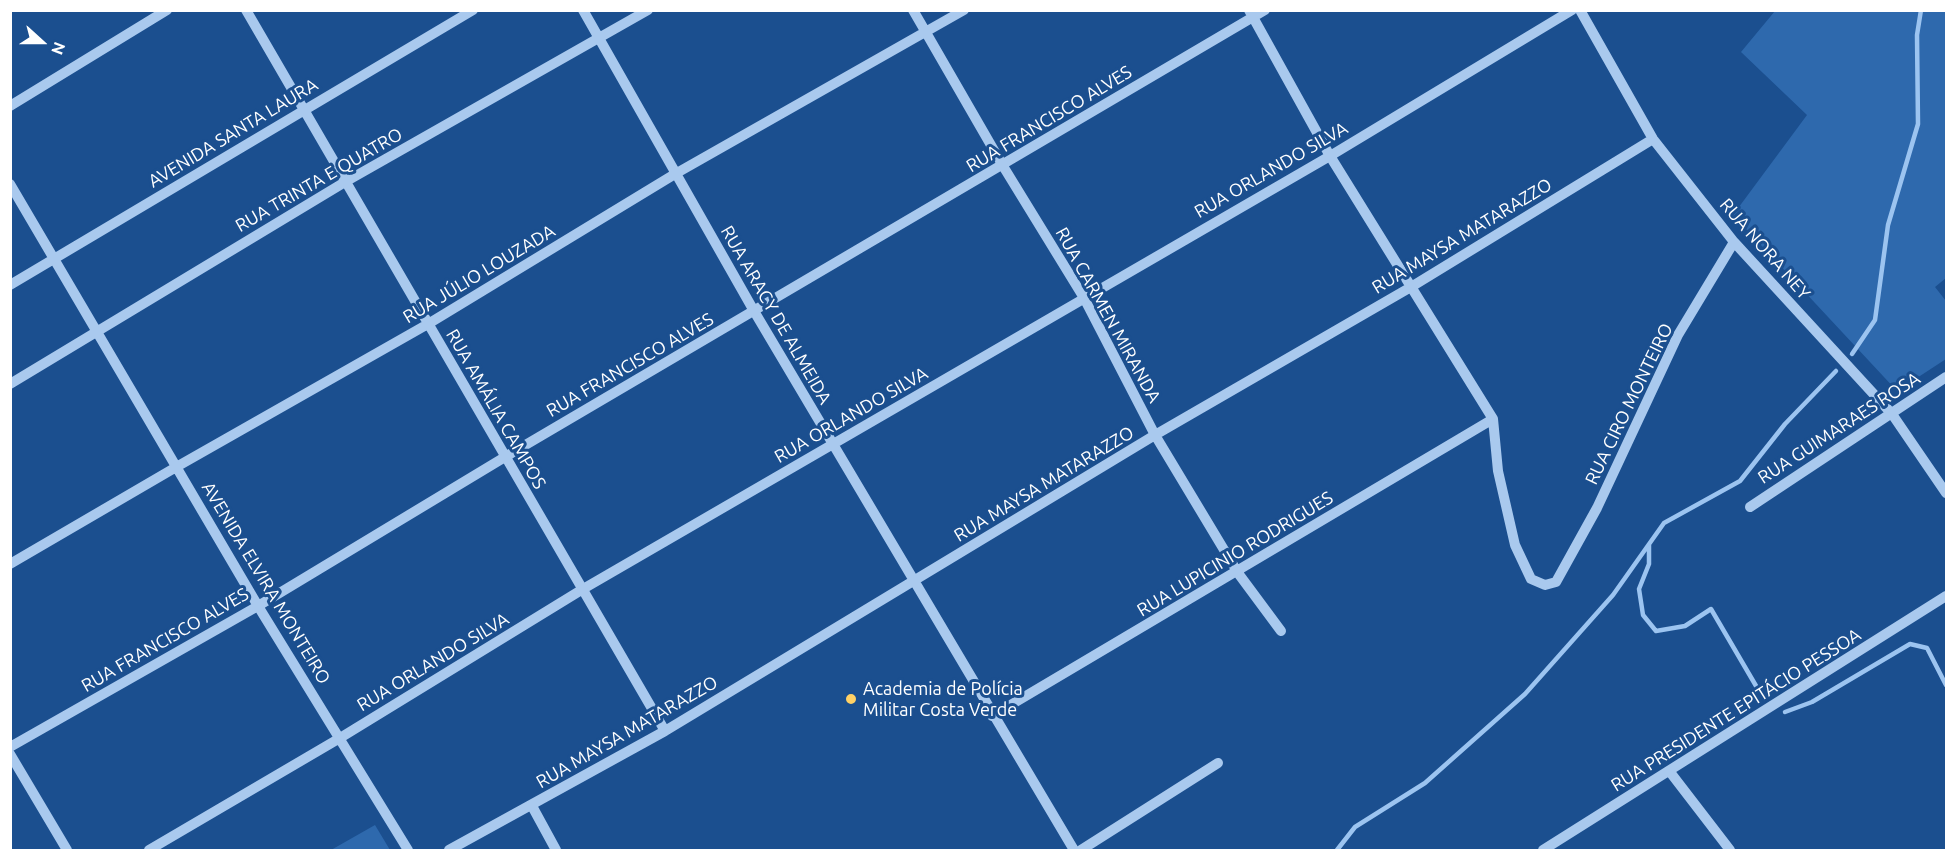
<!DOCTYPE html>
<meta charset="utf-8">
<style>
body{margin:0}
#map{position:relative;width:1957px;height:861px;overflow:hidden;background:#1b4f8f;font-family:Ubuntu,sans-serif}
canvas{display:block}
.frame{position:absolute;inset:0;border:12px solid #fff;pointer-events:none}
.north{position:absolute;left:12px;top:12px;width:60px;height:60px;-webkit-text-stroke:4px #1b4f8f;paint-order:stroke;rotate:111deg;font-size:16px;font-weight:700;line-height:24px;text-align:center;color:#fff}
.north::after{content:'';display:block;margin:auto;width:21px;height:27px;background:#fff;clip-path:polygon(50% 0,100% 100%,50% 72%,0 100%)}
</style>
<div id="map">
<canvas width="1957" height="861"></canvas>
<div class="frame"></div>
<div class="north">N</div>
</div>
<script>
const c = document.querySelector('canvas').getContext('2d');
c.lineJoin = 'round';
function paint(path, color) {
  c.fillStyle = color;
  c.fill(path, 'evenodd');
}
function poly(rows) {
  const path = new Path2D();
  for (const r of rows) {
    path.moveTo(r[0], r[1]);
    for (let i = 2; i < r.length; i += 2) path.lineTo(r[i], r[i + 1]);
  }
  return path;
}
function trace(path, color, width, dash) {
  c.strokeStyle = color;
  c.lineWidth = width;
  c.lineCap = dash ? 'butt' : 'round';
  c.setLineDash(dash || []);
  c.stroke(path);
}
function write(font, color, halo, rows, align = 'center') {
  c.font = font + ' Ubuntu,sans-serif';
  c.lineWidth = 6;
  c.setLineDash([]);
  c.textBaseline = 'middle';
  c.strokeStyle = halo;
  c.fillStyle = color;
  for (const [text, x, y, turn = 0] of rows) {
    c.save();
    c.translate(x, y);
    c.rotate((+turn || 0) * Math.PI / 180);
    c.textAlign = isNaN(turn) ? turn : align;
    if (halo) c.strokeText(text, 0, 0);
    c.fillText(text, 0, 0);
    c.restore();
  }
}
const green = poly([
 [1775,11,1946,11,1946,278,1935,287,1946,301,1946,359,1897,391,1733,215,1807,115,1741,52],
 [375,825,390,850,331,850]
]);
const stream = poly([
 [1852,354,1875,320,1888,225,1918,124,1917,35,1921,10],
 [1649,545,1649,564,1639,589,1643,615,1656,631,1685,626,1711,609,1759,691],
 [1785,712,1812,702,1910,644,1927,648,1946,685],
 [1337,850,1355,827,1425,783,1525,694,1613,595,1664,523,1740,481,1785,424,1836,371]
]);
const minor = poly([
 [246,10,665,731],
 [583,10,754,311,1074,850],
 [913,10,1003,166,1084,298,1155,435,1238,573,1281,631],
 [1249,10,1330,156,1493,419,1498,471,1515,545,1531,579,1545,585,1556,582,1597,508,1678,335,1734,242],
 [1580,10,1653,139,1734,242,1892,414,1946,493],
 [10,106,167,10],
 [10,184,258,606,408,850],
 [10,285,473,10],
 [10,384,345,182,648,10],
 [1750,507,1946,377],
 [10,564,178,466,428,324,675,174,964,10],
 [992,716,1493,419],
 [10,747,258,606,505,457,1265,10],
 [10,754,67,850],
 [1670,772,1730,850],
 [532,806,556,850],
 [149,850,340,738,583,589,1330,156,1572,10],
 [449,850,665,731,1155,435,1411,287,1653,139],
 [1081,850,1218,763],
 [1543,850,1946,596]
]);
const markers = [
 [851,699,6,"#ffd166"]
];
const streetNames = [
 ["RUA FRANCISCO ALVES",1049,119,-31],
 ["AVENIDA SANTA LAURA",233,133,-31],
 ["RUA ORLANDO SILVA",1271,170,-30],
 ["RUA TRINTA E QUATRO",319,180,-30],
 ["RUA MAYSA MATARAZZO",1462,236,-31],
 ["RUA NORA NEY",1765,249,49],
 ["RUA JÚLIO LOUZADA",479,274,-31],
 ["RUA ARACY DE ALMEIDA",776,315,60],
 ["RUA CARMEN MIRANDA",1108,315,61],
 ["RUA FRANCISCO ALVES",630,365,-30],
 ["RUA CIRO MONTEIRO",1629,404,-64],
 ["RUA AMÁLIA CAMPOS",496,409,60],
 ["RUA ORLANDO SILVA",851,415,-30],
 ["RUA GUIMARAES ROSA",1839,428,-33],
 ["RUA MAYSA MATARAZZO",1044,484,-31],
 ["RUA LUPICINIO RODRIGUES",1235,554,-31],
 ["AVENIDA ELVIRA MONTEIRO",266,583,59],
 ["RUA FRANCISCO ALVES",165,640,-30],
 ["RUA ORLANDO SILVA",433,662,-31],
 ["RUA PRESIDENTE EPITÁCIO PESSOA",1736,710,-32],
 ["RUA MAYSA MATARAZZO",627,732,-30]
];
const poiNames = [
 ["Academia de Polícia",863,689],
 ["Militar Costa Verde",863,710]
];
paint(green, '#2e69ad');
trace(stream, '#9cc4f0', 4.5);
trace(minor, '#a9c9ee', 10);
for (const [x, y, r, color] of markers) {
  const dot = new Path2D();
  dot.arc(x, y, r, 0, 2 * Math.PI);
  c.fillStyle = color;
  c.fill(dot);
  trace(dot, '#1b4f8f', 2);
}
write('18px', '#fff', '#1b4f8f', streetNames);
write('18px', '#fff', '#1b4f8f', poiNames, 'left');
</script>
